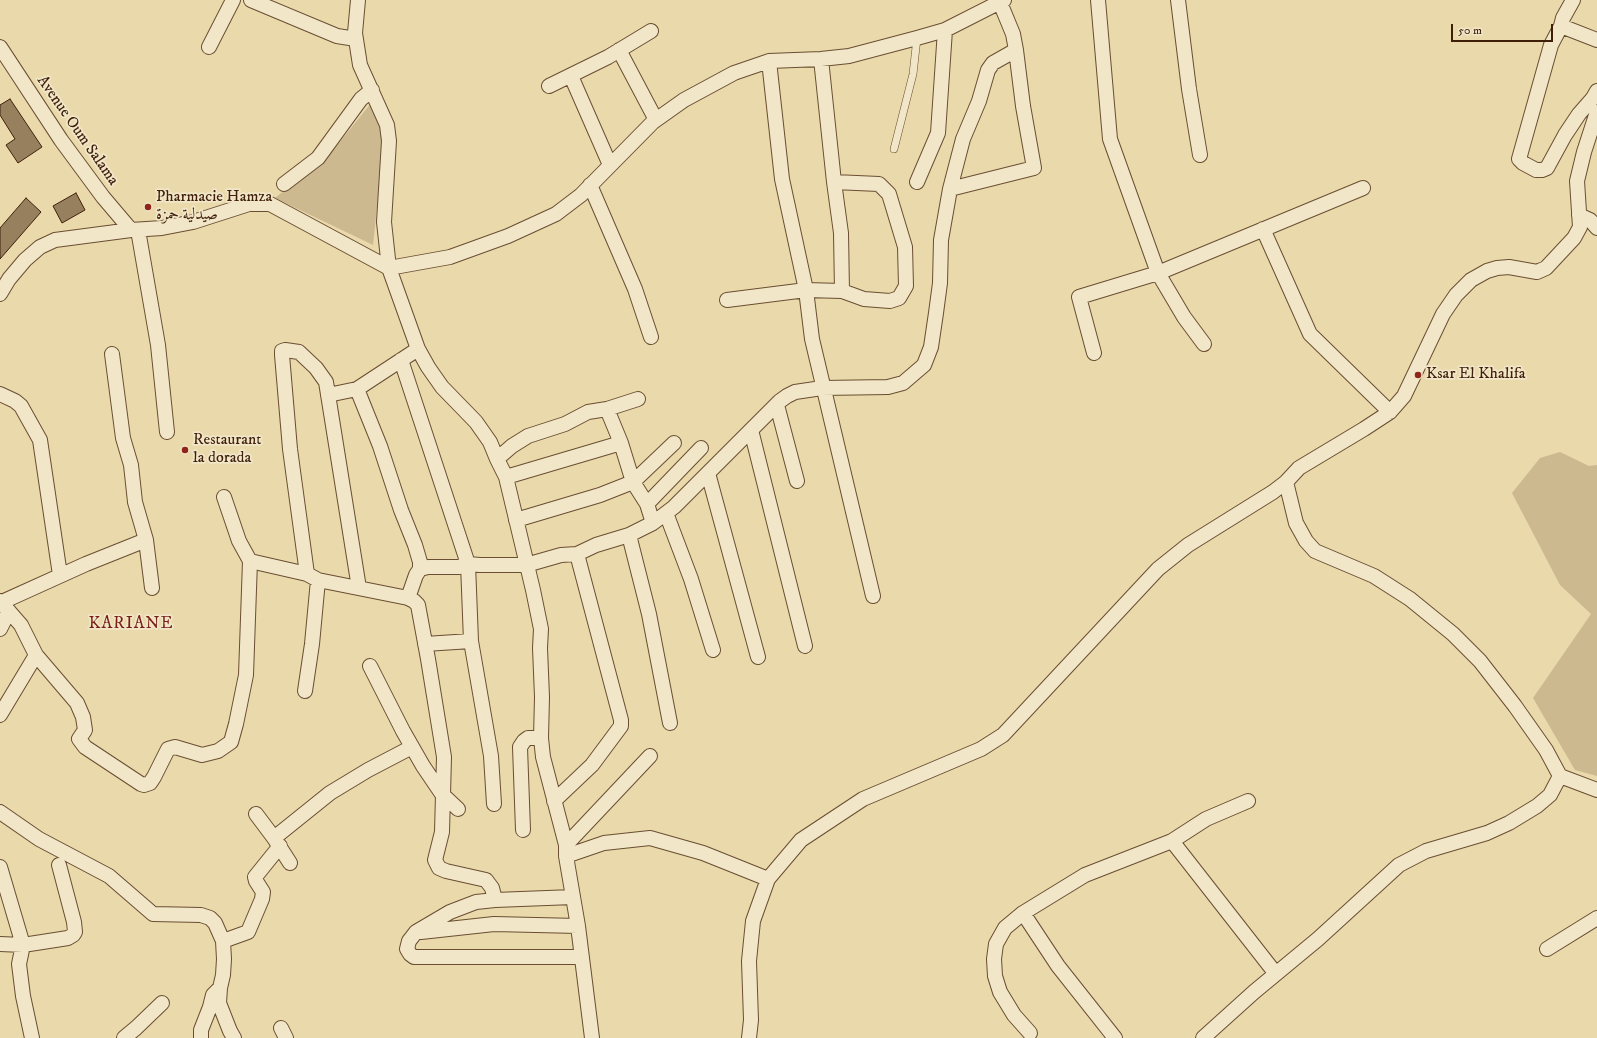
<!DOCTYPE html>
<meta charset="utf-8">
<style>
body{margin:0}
#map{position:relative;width:1597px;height:1038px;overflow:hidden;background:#e9d9ab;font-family:"IM FELL DW Pica",serif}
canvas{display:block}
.scale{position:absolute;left:1451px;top:24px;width:102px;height:18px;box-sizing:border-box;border:2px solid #3f1f0a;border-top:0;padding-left:5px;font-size:12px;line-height:14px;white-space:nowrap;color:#3f1f0a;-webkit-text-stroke:3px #f1e6c8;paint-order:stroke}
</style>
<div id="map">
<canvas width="1597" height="1038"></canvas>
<div class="scale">50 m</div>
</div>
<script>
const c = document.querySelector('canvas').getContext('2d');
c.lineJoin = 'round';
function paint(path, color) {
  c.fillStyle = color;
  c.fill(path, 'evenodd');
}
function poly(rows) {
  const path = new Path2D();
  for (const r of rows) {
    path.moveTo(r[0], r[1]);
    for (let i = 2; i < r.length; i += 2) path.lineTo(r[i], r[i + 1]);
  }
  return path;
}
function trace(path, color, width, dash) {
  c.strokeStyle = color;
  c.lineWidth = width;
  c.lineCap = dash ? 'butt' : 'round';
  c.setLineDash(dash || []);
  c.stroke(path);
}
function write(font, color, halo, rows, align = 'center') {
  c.font = font + ' "IM FELL DW Pica",Amiri,serif';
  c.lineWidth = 3.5;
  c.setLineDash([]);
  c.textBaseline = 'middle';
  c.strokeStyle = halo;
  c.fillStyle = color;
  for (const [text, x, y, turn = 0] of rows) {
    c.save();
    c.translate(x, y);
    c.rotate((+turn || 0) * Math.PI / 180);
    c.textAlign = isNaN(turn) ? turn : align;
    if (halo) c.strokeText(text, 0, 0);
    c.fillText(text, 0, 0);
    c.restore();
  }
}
const green = poly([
 [372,102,384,141,373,245,275,198,330,154],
 [1560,452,1589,466,1597,465,1597,776,1575,770,1533,698,1591,614,1560,585,1512,493,1540,458]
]);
const building = poly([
 [10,99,42,147,18,163,6,145,15,139,0,115,0,105,10,99],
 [76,193,85,210,62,223,53,206,76,193],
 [26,198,41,212,0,259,0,228,26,198]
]);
const service = poly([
 [894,149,913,74,917,38]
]);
const minor = poly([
 [251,0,337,36,356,39],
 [358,0,355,33,360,65,387,125,389,141,384,222,389,268,418,349,428,367,442,387,476,422,490,442,497,459,506,477,533,590,541,629,540,648,542,697,541,738,543,757,566,845,566,856,578,926,592,1038],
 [1098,0,1110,139,1158,273,1184,317,1204,344],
 [1178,0,1189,89,1200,155],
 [1561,26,1563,18,1573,0],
 [1597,40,1561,26,1551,45,1519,159,1523,163,1536,170,1542,170,1547,168,1565,135,1579,114,1593,98,1597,91],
 [0,47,61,140,103,197,131,230],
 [209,47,233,0],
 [619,50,656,120],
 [821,59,834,182,841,233,842,291],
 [769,61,782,179,806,290,812,339,873,596],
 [571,76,610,165],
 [549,86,608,57,651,31],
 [917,182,938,133,945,30],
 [284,184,318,158,361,99,372,90],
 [590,185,635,289,651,337],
 [950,189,1034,168,1023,106,1016,50],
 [1579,215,1590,220,1597,228],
 [1263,229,1310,334,1390,412],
 [138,230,158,345,167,432],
 [0,294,9,279,25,260,40,247,55,240,131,230,162,228,193,222,249,204,270,204,389,268,450,257,508,236,556,214,581,195,653,122,684,100,734,73,769,61,821,59,849,56,917,38,945,30,1004,0],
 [727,300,806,290,842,291,864,299,890,301,899,298,906,286,905,247,889,194,879,184,834,182],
 [1094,353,1079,297,1158,273,1363,188],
 [112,354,123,438,131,465,135,502,146,540,152,588],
 [401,360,468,564,471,641,491,756,494,804],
 [357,389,380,446,401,510,415,545,420,562,420,569],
 [0,394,15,401,21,406,40,440,60,575],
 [328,395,357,389,418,349],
 [777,405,797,481],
 [607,409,621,443,633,482,647,504,653,523],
 [751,430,805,646],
 [497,459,512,446,528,436,565,424,588,412,607,409,638,399],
 [708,473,758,657],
 [506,477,621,443],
 [1286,482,1296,523,1306,541,1315,551,1374,576,1410,599,1453,634,1480,661,1515,706,1546,750,1560,776,1597,790],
 [647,504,701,448],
 [666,513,691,579,713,650],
 [516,520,600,495,633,482,674,443],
 [629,535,649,614,670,723],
 [250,561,307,574,318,580,408,598,414,601,418,605,428,659,444,757,442,832,435,860,439,868,446,871,486,880,492,888,495,900],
 [307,574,290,449,282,355,282,351,285,350,299,352,316,368,326,382,359,588],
 [408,598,416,575,420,569,428,567,459,567,468,564,480,565,526,565,561,555,577,554,596,545,629,535,653,523,674,507,780,401,787,396,795,392,822,388,888,387,903,383,924,365,931,347,936,313,940,283,941,240,950,189,963,139,979,101,988,70,993,63,1016,50,1013,34,999,0],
 [0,601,21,625,36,655,77,703,83,717,85,730,79,739,85,747,141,784,144,785,150,783,154,777,168,749,175,747,202,755,218,751,231,742,236,724,246,675,250,561,239,541,224,497],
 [2,602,86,564,146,540],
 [0,629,9,611],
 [425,644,471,641],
 [370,666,403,731,423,766,442,794,458,809],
 [305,691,312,644,318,580],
 [0,715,36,655],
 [554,801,592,765,621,726,621,720,577,554],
 [0,812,39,839,109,876,153,914,201,915,210,918,215,923,223,941,224,959,223,975,220,988,213,995,210,1007,201,1030,201,1038],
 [256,814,274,838,290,863],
 [523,830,520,747,524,741,528,738,541,738],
 [274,838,330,793,368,770,412,747],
 [1172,841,1276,974],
 [566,845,650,756],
 [566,856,604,843,650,838,703,853,768,879],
 [0,867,23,945,19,964,23,996,32,1038],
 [573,897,495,900,476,902,450,912,416,932,409,941,407,949,410,954,414,957,582,957],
 [1023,913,1058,966,1115,1038],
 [421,932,494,924,578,926],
 [223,941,248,932,262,899,263,892,256,881,255,877,280,846],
 [0,944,23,945,68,938,73,935,75,932,74,922,59,865],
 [1547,949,1597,918],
 [220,988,219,1003,230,1031,234,1038],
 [281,1028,286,1038],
 [1030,1033,1014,1015,1000,992,995,976,994,959,996,944,1005,928,1023,913,1085,875,1172,841,1206,819,1248,801],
 [124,1038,136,1028,162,1003],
 [749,1038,751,1020,749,961,753,921,768,879,801,840,863,799,981,749,1003,735,1158,569,1188,545,1273,492,1286,482,1299,468,1364,429,1390,412,1404,396,1443,314,1456,295,1471,280,1487,271,1497,268,1509,267,1537,272,1546,268,1574,238,1580,227,1577,181,1584,152,1597,112],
 [1203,1038,1254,992,1318,939,1399,865,1426,851,1487,833,1509,823,1537,806,1550,795,1560,776]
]);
const markers = [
 [148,207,4,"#8f2418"],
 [1418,375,4,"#8f2418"],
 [185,450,4,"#8f2418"]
];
const streetNames = [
 ["Avenue Oum Salama",77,131,55]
];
const poiNames = [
 ["Pharmacie Hamza",156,198],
 ["صيدلية حمزة",156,216],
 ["Ksar El Khalifa",1426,375],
 ["Restaurant",193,441],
 ["la dorada",193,459]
];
const neighbourhoodNames = [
 ["KARIANE",131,624]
];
paint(green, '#ccb990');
paint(building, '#97805e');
trace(building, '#3f1f0a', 1);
trace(service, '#6a4e32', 8);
trace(minor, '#6a4e32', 16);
trace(service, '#f1e6c8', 7);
trace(minor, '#f1e6c8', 14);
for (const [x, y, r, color] of markers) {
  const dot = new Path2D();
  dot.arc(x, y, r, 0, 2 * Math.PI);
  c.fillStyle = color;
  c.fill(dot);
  trace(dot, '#f1e6c8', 1.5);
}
write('16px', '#3f1f0a', '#f1e6c8', streetNames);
write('16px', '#3f1f0a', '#f1e6c8', poiNames, 'left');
c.letterSpacing = '1px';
write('17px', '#7a1f14', '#f1e6c8', neighbourhoodNames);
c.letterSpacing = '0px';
</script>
